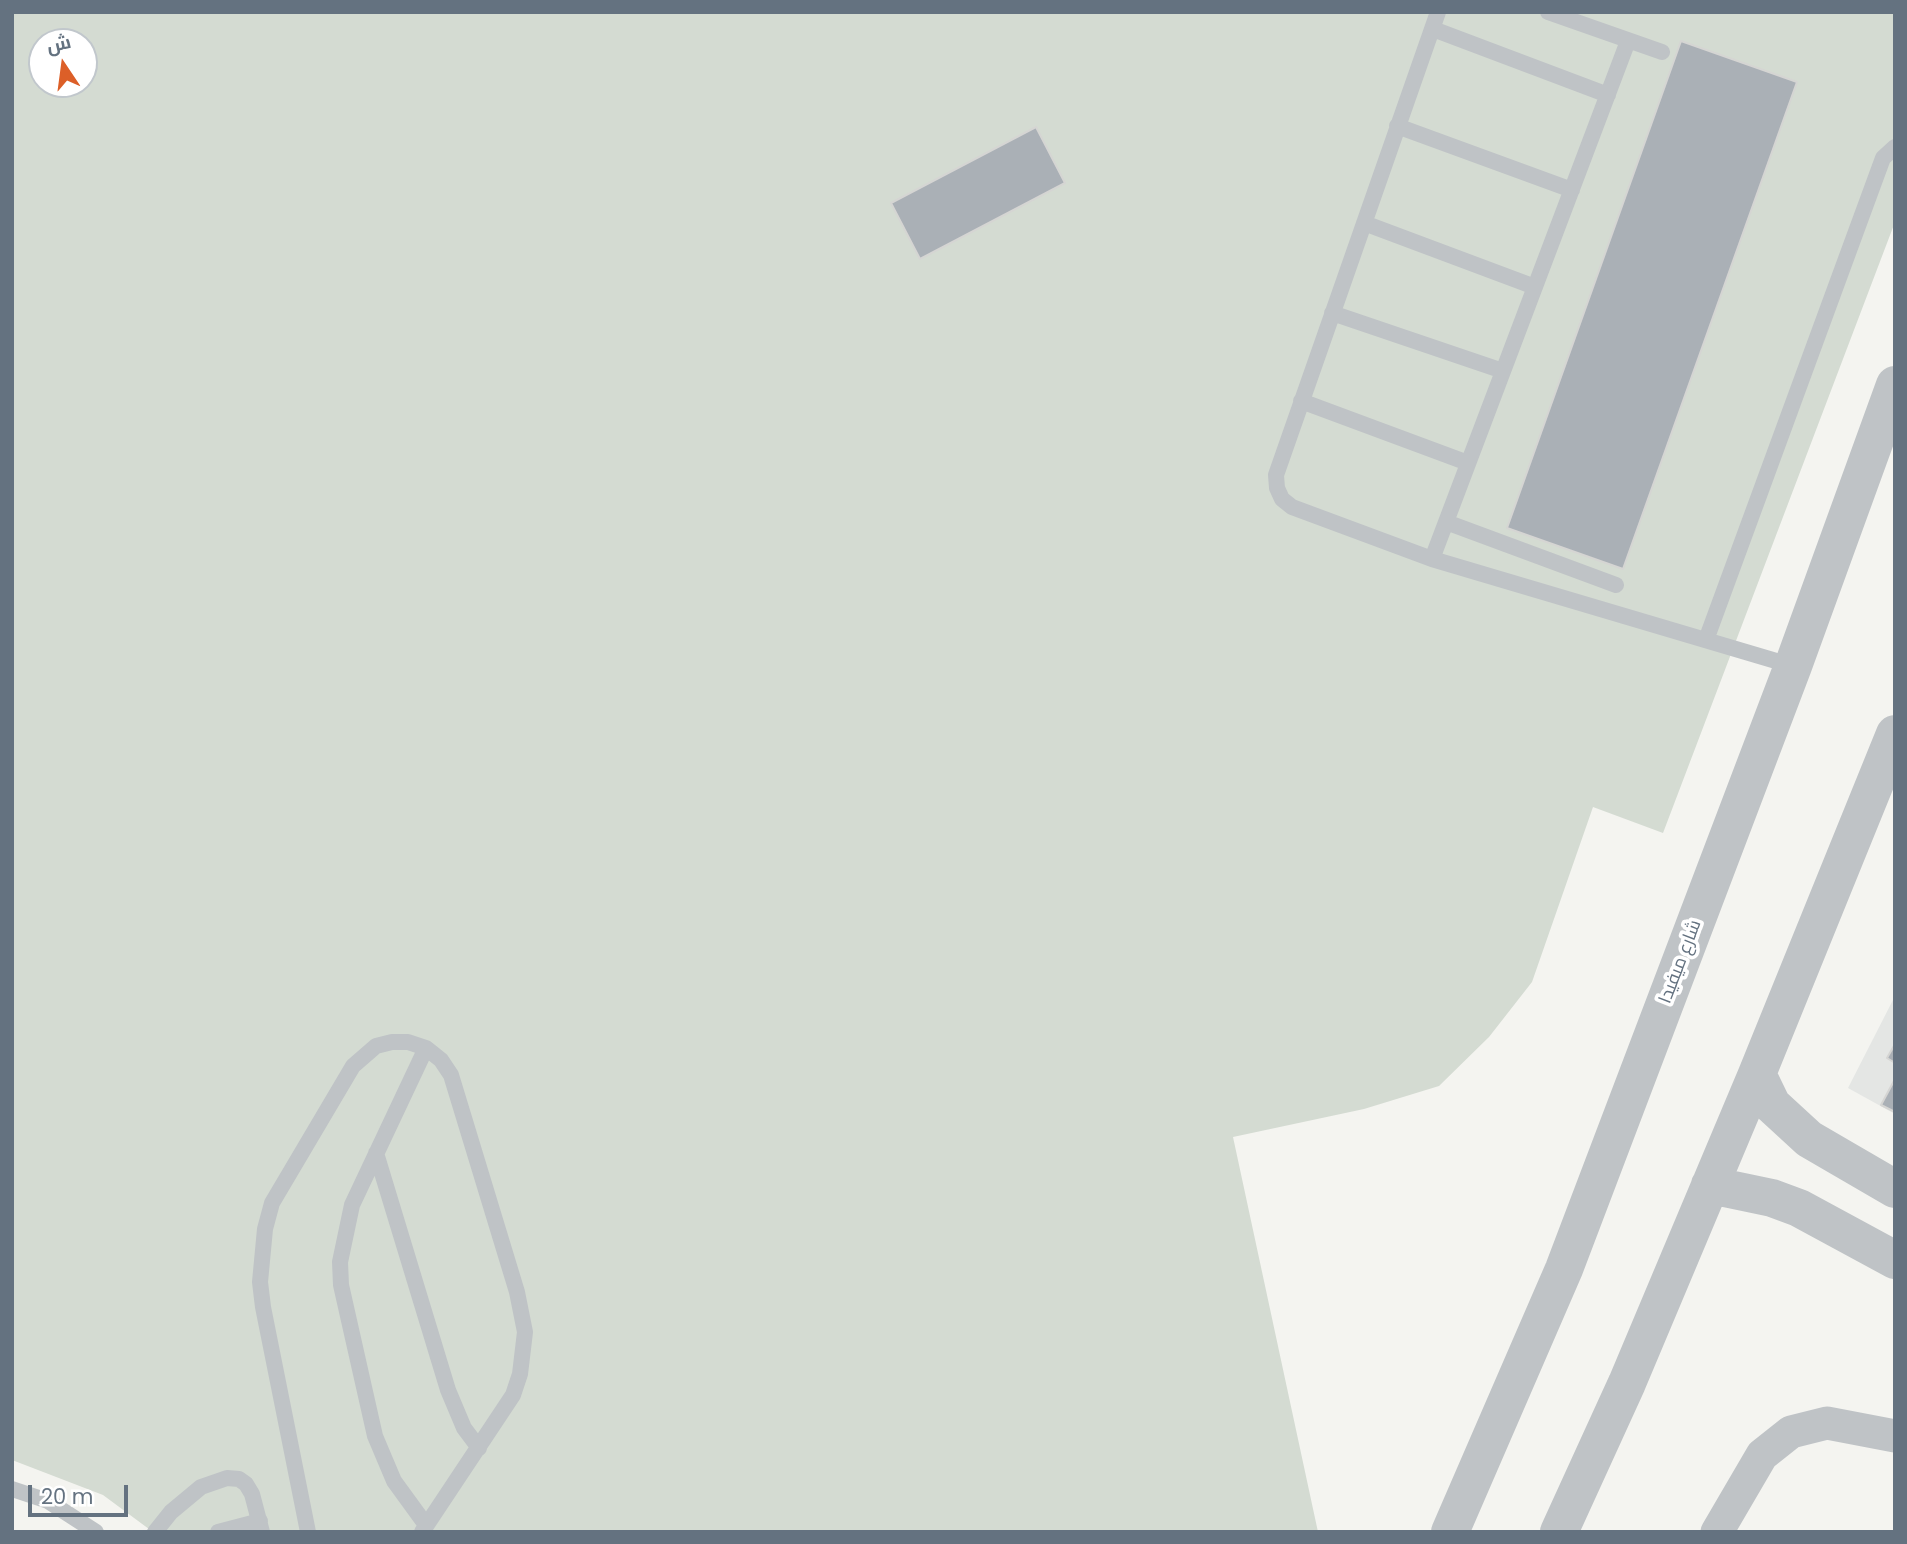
<!DOCTYPE html>
<meta charset="utf-8">
<style>
body{margin:0}
#map{position:relative;width:1907px;height:1544px;overflow:hidden;background:#f4f4f0;font-family:Poppins,Cairo,sans-serif}
canvas{display:block}
.frame{position:absolute;inset:0;border:14px solid #647280;pointer-events:none}
.north{position:absolute;left:28px;top:28px;width:70px;height:70px;box-sizing:border-box;background:#fff;border:2px solid #c1c7cc;border-radius:50%;rotate:347deg;font-size:19px;font-weight:700;line-height:28px;text-align:center;color:#647280}
.north::after{content:'';display:block;margin:auto;width:24px;height:32px;background:#dc5f28;clip-path:polygon(50% 0,100% 100%,50% 72%,0 100%)}
.scale{position:absolute;left:28px;top:1485px;width:100px;height:32px;box-sizing:border-box;border:4px solid #647280;border-top:0;padding-left:9px;font-size:21px;line-height:24px;white-space:nowrap;color:#647280;-webkit-text-stroke:5px #fff;paint-order:stroke}
</style>
<div id="map">
<canvas width="1907" height="1544"></canvas>
<div class="frame"></div>
<div class="north">ش</div>
<div class="scale">20 m</div>
</div>
<script>
const c = document.querySelector('canvas').getContext('2d');
c.lineJoin = 'round';
function paint(path, color) {
  c.fillStyle = color;
  c.fill(path, 'evenodd');
}
function poly(rows) {
  const path = new Path2D();
  for (const r of rows) {
    path.moveTo(r[0], r[1]);
    for (let i = 2; i < r.length; i += 2) path.lineTo(r[i], r[i + 1]);
  }
  return path;
}
function trace(path, color, width, dash) {
  c.strokeStyle = color;
  c.lineWidth = width;
  c.lineCap = dash ? 'butt' : 'round';
  c.setLineDash(dash || []);
  c.stroke(path);
}
function write(font, color, halo, rows, align = 'center') {
  c.font = font + ' Poppins,Cairo,sans-serif';
  c.lineWidth = 7;
  c.setLineDash([]);
  c.textBaseline = 'middle';
  c.strokeStyle = halo;
  c.fillStyle = color;
  for (const [text, x, y, turn = 0] of rows) {
    c.save();
    c.translate(x, y);
    c.rotate((+turn || 0) * Math.PI / 180);
    c.textAlign = isNaN(turn) ? turn : align;
    if (halo) c.strokeText(text, 0, 0);
    c.fillText(text, 0, 0);
    c.restore();
  }
}
const built = poly([
 [1895,996,1895,1114,1848,1088]
]);
const green = poly([
 [12,12,1895,12,1895,222,1663,833,1593,807,1532,982,1489,1037,1439,1086,1364,1109,1233,1137,1318,1532,153,1532,103,1495,12,1460],
 [42,42,84,42,84,84,42,84]
]);
const building = poly([
 [1681,41,1797,82,1623,569,1507,528,1681,41],
 [1036,127,1065,183,920,259,891,203,1036,127],
 [1895,1044,1895,1063,1887,1058,1895,1044],
 [1895,1079,1895,1112,1881,1105,1895,1079]
]);
const service = poly([
 [1438,12,1276,475,1277,488,1282,499,1292,507,1432,559,1793,666],
 [1548,12,1662,52],
 [1433,29,1608,95],
 [1397,126,1572,190],
 [1364,223,1535,287],
 [1332,313,1503,371],
 [1301,401,1468,463],
 [1446,522,1616,585],
 [1432,559,1628,41],
 [1706,640,1883,158,1895,147],
 [426,1048,352,1205,340,1262,341,1285,375,1436,394,1481,426,1525],
 [376,1153,448,1390,464,1428,479,1448],
 [12,1489,48,1501,96,1532],
 [155,1532,171,1512,201,1487,227,1478,239,1479,246,1484,252,1494,262,1532],
 [218,1532,260,1521],
 [308,1532,263,1307,260,1282,265,1229,272,1203,353,1066,376,1046,392,1042,408,1042,426,1048,441,1060,451,1075,517,1292,525,1332,520,1374,513,1395,422,1532]
]);
const minor = poly([
 [1717,1532,1762,1455,1791,1432,1827,1423,1895,1436]
]);
const tertiary = poly([
 [1757,1074,1772,1105,1809,1139,1895,1189],
 [1710,1185,1772,1198,1799,1208,1895,1260],
 [1450,1532,1564,1269,1793,666,1895,385],
 [1559,1532,1627,1383,1757,1074,1895,734]
]);
const streetNames = [
 ["شارع ميفيدا",1681,962,-69]
];
paint(built, '#e4e6e4');
paint(green, '#d4dbd2');
paint(building, '#aab0b6');
trace(building, '#d5d5d3', 2);
trace(service, '#bfc3c6', 16);
trace(minor, '#bfc3c6', 33);
trace(tertiary, '#bfc3c6', 38);
write('18px', '#647280', '#fff', streetNames);
</script>
